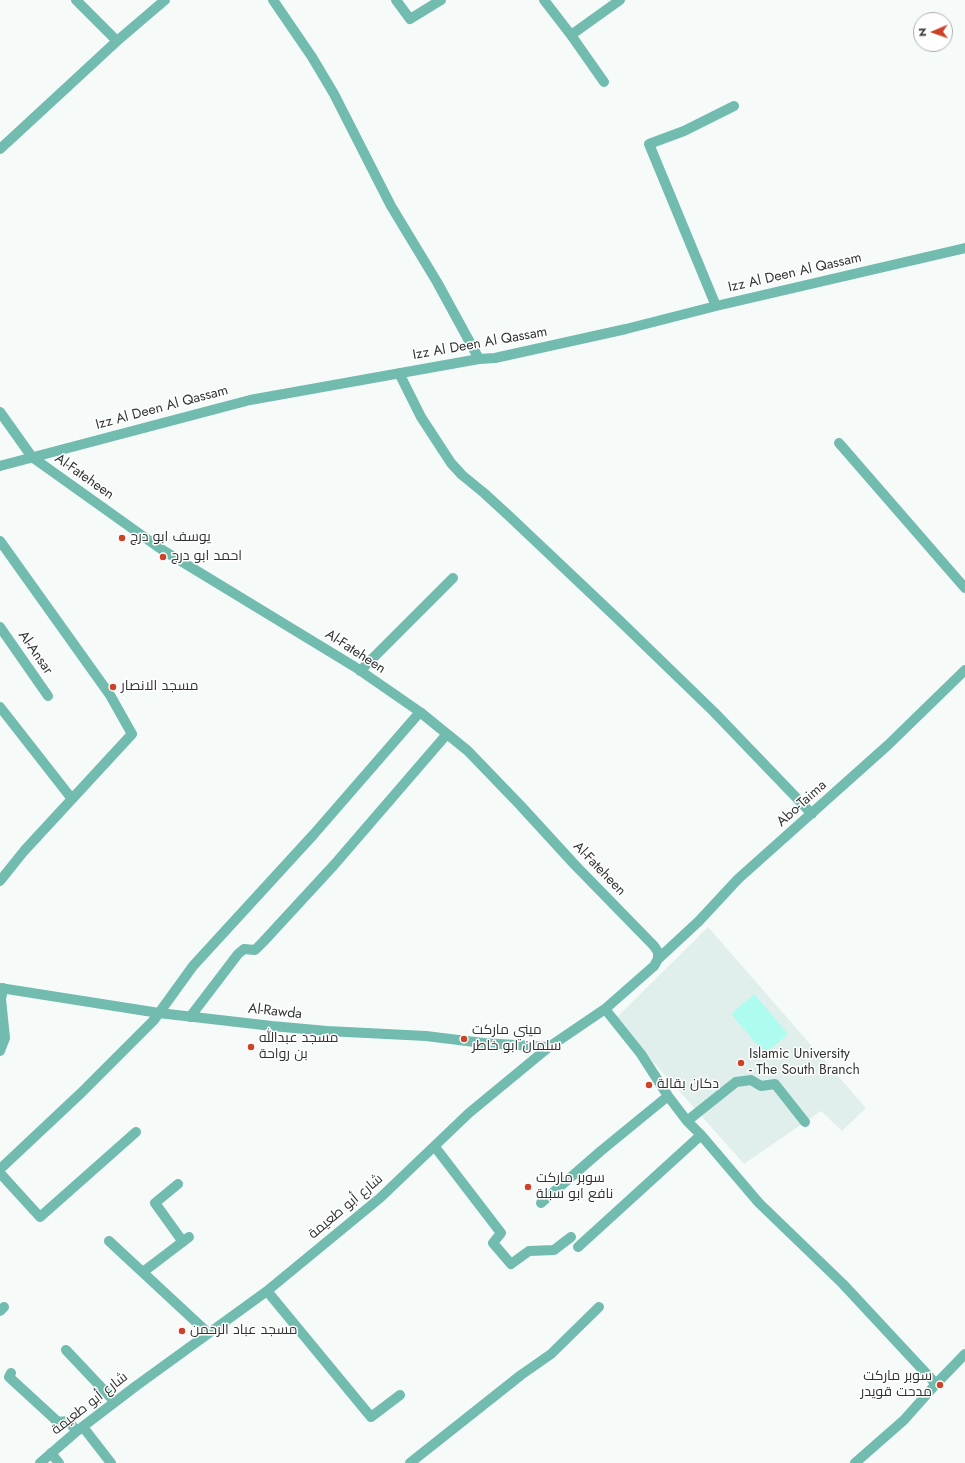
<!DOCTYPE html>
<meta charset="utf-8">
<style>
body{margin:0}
#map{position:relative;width:965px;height:1463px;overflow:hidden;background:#f6fbfa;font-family:Jost,sans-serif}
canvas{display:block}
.north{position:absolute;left:913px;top:12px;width:40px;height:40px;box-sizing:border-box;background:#fff;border:1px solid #adaead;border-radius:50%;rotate:268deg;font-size:11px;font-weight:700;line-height:16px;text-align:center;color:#323433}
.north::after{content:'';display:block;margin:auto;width:14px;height:18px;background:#ce4328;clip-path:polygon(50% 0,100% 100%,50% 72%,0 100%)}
</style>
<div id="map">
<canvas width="965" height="1463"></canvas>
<div class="north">N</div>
</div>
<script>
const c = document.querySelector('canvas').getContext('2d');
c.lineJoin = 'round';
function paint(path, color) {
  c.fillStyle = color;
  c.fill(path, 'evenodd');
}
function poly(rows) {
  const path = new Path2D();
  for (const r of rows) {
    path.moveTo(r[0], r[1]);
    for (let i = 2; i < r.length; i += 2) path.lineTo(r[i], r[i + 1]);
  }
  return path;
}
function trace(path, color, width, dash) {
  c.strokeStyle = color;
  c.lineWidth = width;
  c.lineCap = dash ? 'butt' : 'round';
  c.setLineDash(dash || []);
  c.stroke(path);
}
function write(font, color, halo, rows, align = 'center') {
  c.font = font + ' Jost,Cairo,sans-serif';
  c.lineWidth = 3;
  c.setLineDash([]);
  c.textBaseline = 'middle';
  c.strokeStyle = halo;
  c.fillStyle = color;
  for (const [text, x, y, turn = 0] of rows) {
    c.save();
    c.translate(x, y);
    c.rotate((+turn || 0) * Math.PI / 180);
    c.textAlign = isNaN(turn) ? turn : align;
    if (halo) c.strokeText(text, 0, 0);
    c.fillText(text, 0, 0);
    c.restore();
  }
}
const built = poly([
 [708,927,866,1108,842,1131,821,1111,744,1164,615,1019]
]);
const green = poly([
 [754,994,788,1034,765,1054,731,1014]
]);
const minor = poly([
 [76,0,117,41],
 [273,0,312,57,334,94,391,206,437,282,479,359],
 [396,0,410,19,441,0],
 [544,0,571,35,604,82],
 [571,35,620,0],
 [0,149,117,41,165,0],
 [716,306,649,144,684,131,734,106],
 [399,373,421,417,451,463,462,475,484,493,508,515,619,620,714,712,812,814],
 [0,412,32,457,161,549,355,667,420,712,468,751,520,805,575,865,654,946,658,952,658,959],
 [839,443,965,588],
 [0,466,250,400,479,359,495,358,626,329,716,306,965,248],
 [0,541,110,695,132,734,24,851,0,881],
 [0,627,48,696],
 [360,671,453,578],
 [0,707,72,799],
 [0,988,159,1013,272,1026,327,1031,426,1036,483,1043,549,1047],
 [605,1009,641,1054,668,1096,687,1121,701,1135,759,1203,843,1284,936,1384],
 [190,1017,238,954,244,949,255,950,263,942,334,865,447,734],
 [0,1051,5,1038,1,999,3,988],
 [687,1121,736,1082,751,1080,761,1086,775,1084,805,1122],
 [435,1147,501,1233,493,1243,511,1264,529,1251,554,1250,571,1237],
 [0,1169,81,1093,154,1020,193,966,314,834,420,712],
 [0,1173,40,1217,136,1132],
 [178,1184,155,1203,183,1242],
 [541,1203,602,1150,668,1096],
 [109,1241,208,1333],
 [578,1247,701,1135],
 [143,1272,189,1237],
 [267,1291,371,1417,400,1395],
 [0,1311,4,1307],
 [66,1350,115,1402],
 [11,1373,9,1377,58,1422,68,1421,77,1431],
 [83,1427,111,1463],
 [51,1453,59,1463],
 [40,1463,77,1431,136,1386,267,1291,380,1198,469,1113,549,1047,605,1009,654,966,658,959,699,921,738,879,888,745,965,670],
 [410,1463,521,1375,551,1354,599,1307],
 [855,1463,904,1420,936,1384,965,1354]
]);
const markers = [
 [122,538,4,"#ce4328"],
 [163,557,4,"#ce4328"],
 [113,687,4,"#ce4328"],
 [464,1039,4,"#ce4328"],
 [251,1047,4,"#ce4328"],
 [741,1063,4,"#ce4328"],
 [649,1085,4,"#ce4328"],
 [528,1187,4,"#ce4328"],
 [182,1331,4,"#ce4328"],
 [940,1385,4,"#ce4328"]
];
const streetNames = [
 ["Izz Al Deen Al Qassam",795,273,-13],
 ["Izz Al Deen Al Qassam",480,344,-10],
 ["Izz Al Deen Al Qassam",162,408,-15],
 ["Al-Fateheen",84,477,35],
 ["Al-Fateheen",355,652,33],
 ["Al-Ansar",35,653,55],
 ["Abo-Taima",802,804,-42],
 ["Al-Fateheen",599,869,46],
 ["Al-Rawda",275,1012,6],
 ["شارع أبو طعيمة",346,1207,-40],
 ["شارع أبو طعيمة",90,1404,-38]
];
const poiNames = [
 ["يوسف ابو درج",130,538],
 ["احمد ابو درج",171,557],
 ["مسجد الانصار",121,687],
 ["ميني ماركت",472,1031],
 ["سلمان ابو خاطر",472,1047],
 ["مسجد عبدالله",259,1039],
 ["بن رواحة",259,1055],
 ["Islamic University",749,1055],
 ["- The South Branch",749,1071],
 ["دكان بقالة",657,1085],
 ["سوبر ماركت",536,1179],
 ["نافع ابو سبلة",536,1195],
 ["مسجد عباد الرحمن",190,1331],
 ["سوبر ماركت",932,1377,"right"],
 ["مدحت قويدر",932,1393,"right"]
];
paint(built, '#e1efec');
paint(green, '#adfcef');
trace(minor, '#71bbaf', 10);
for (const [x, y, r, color] of markers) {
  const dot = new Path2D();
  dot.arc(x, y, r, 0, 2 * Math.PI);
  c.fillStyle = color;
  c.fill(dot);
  trace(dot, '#fff', 1.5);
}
write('14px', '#323433', '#fff', streetNames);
write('14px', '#323433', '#fff', poiNames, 'left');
</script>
